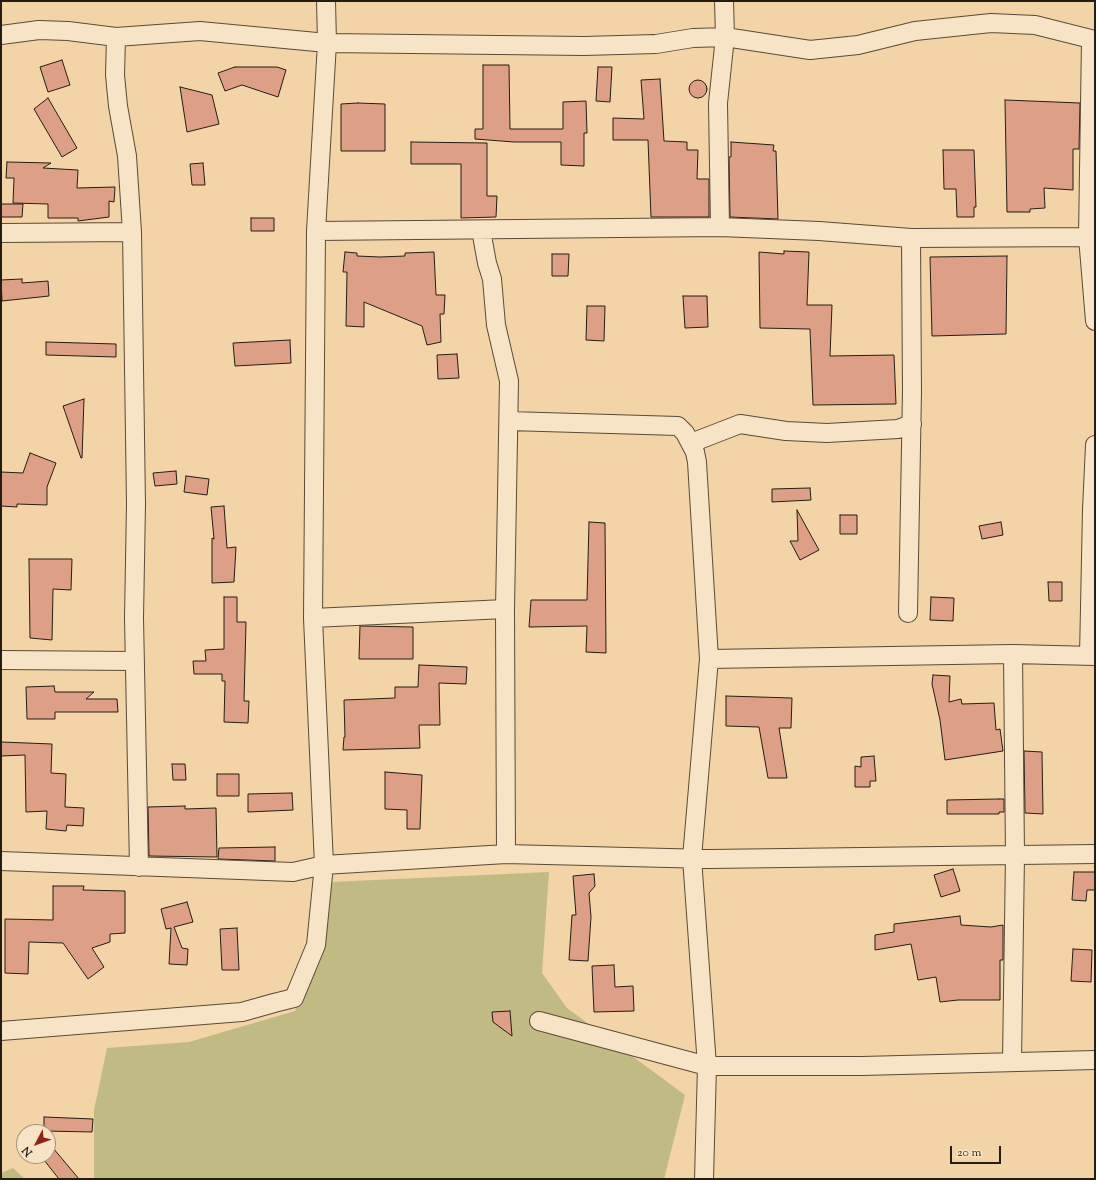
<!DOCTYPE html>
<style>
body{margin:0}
#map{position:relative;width:1096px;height:1180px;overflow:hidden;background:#f3d4a6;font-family:"Sorts Mill Goudy",serif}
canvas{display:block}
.frame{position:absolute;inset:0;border:2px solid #261d12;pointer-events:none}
.north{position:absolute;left:16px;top:1124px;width:40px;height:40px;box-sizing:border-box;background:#f7e3c5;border:1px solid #a3947d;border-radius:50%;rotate:229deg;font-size:11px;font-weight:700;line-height:16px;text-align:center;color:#261d12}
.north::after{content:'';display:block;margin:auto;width:14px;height:18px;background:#8f2418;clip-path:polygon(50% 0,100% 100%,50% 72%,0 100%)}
.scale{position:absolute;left:950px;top:1146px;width:51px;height:18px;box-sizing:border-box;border:2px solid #261d12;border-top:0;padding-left:5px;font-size:12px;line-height:14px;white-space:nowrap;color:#261d12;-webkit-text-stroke:3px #f7e3c5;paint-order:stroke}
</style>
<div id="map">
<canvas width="1096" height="1180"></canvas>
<div class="frame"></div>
<div class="north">N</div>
<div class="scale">20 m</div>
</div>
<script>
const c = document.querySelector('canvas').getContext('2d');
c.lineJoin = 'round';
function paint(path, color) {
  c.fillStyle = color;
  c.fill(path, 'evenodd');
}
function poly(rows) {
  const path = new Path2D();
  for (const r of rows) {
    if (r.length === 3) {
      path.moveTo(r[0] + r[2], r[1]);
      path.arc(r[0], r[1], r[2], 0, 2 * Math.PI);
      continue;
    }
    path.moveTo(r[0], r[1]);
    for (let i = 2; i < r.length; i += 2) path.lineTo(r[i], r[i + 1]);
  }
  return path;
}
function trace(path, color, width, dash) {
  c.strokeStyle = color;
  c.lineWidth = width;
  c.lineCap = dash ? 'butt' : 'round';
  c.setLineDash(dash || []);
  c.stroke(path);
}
const green = poly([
 [549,872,542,973,567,1008,685,1095,664,1179,94,1179,94,1110,107,1048,189,1042,295,1011,322,940,331,882],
 [13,1168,25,1179,1,1179,1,1173]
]);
const building = poly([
 [62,60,70,85,48,92,40,67,62,60],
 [483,65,509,65,510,129,563,129,563,102,586,101,587,133,584,133,584,166,561,165,561,142,514,142,475,139,475,129,483,129,483,65],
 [235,67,277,67,286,70,278,97,242,85,225,91,218,73,235,67],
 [598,67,612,67,610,102,596,101,598,67],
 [660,79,664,141,687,142,687,150,698,150,697,179,709,179,709,217,651,217,648,140,613,140,613,118,644,119,641,80,660,79],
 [698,89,9],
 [180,87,212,95,219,124,187,132,180,87],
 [48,98,77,148,62,157,34,109,48,98],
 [1005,100,1080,103,1079,149,1073,149,1073,190,1044,188,1045,208,1030,209,1030,212,1007,212,1005,100],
 [358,103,385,104,385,151,341,151,341,104,358,103],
 [411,142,487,143,487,196,497,196,496,217,461,218,461,164,411,164,411,142],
 [731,142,774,145,773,151,776,151,778,219,730,217,729,157,731,157,731,142],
 [943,150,974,150,976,207,974,207,974,217,957,217,956,189,944,189,943,150],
 [7,162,51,163,43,168,78,170,77,188,115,187,114,202,109,201,109,217,78,221,78,218,48,218,48,204,13,203,14,178,6,178,7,162],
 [203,163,205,185,192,185,190,164,203,163],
 [1,204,23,204,22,217,1,217,1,204],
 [251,218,274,218,274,231,251,231,251,218],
 [784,251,809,252,807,305,832,305,830,356,894,355,896,404,813,405,810,329,760,328,759,252,784,254,784,251],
 [345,252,357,253,357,256,380,257,405,256,405,253,434,252,436,295,445,295,444,314,440,314,441,342,427,345,422,326,364,302,364,327,346,326,347,272,343,272,345,252],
 [552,254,569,254,568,276,552,276,552,254],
 [1007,256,1006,334,932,336,930,257,1007,256],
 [22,279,22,283,48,281,49,296,2,301,1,280,22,279],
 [683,296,707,296,708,327,685,328,683,296],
 [587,306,605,306,604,341,586,340,587,306],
 [290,340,291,363,235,366,233,343,290,340],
 [46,342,116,344,116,357,46,355,46,342],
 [457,354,459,378,438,379,437,355,457,354],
 [84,399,82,458,81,458,63,406,84,399],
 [30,453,56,463,47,487,47,505,17,504,17,507,1,506,1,472,23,473,30,453],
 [176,471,177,484,155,486,153,473,176,471],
 [186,476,209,479,207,495,184,492,186,476],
 [810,488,811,500,772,502,772,489,810,488],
 [224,506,227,548,236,547,234,582,212,583,212,538,214,539,211,507,224,506],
 [797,510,819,550,800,560,790,541,798,541,797,510],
 [840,515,857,515,857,534,840,534,840,515],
 [589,522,605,523,606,653,586,652,587,626,529,627,531,600,587,600,589,522],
 [1001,522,1003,535,982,539,979,526,1001,522],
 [29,559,72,559,71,590,53,589,52,640,30,638,29,559],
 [1048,582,1062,582,1062,601,1049,601,1048,582],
 [224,597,237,597,237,622,246,622,244,701,249,701,248,723,224,722,225,681,222,681,222,674,194,674,193,661,206,661,205,650,224,649,224,597],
 [931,597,954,598,953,621,930,620,931,597],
 [360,626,413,627,413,659,359,659,360,626],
 [419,665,467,667,466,684,439,683,440,725,419,725,420,748,343,750,344,737,345,737,344,700,395,698,395,687,418,687,419,665],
 [933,675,950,676,949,702,961,699,962,704,994,703,996,730,1000,729,1003,751,945,760,940,720,932,684,933,675],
 [54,686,55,692,94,692,86,699,117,699,118,712,55,712,55,719,27,719,26,687,54,686],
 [726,696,792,698,791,728,779,728,787,778,768,778,759,727,726,726,726,696],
 [1,742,52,744,51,773,66,774,65,807,84,808,83,826,67,825,66,831,46,829,47,811,26,812,25,755,1,756,1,742],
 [1024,751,1042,752,1043,814,1025,813,1024,751],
 [874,756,876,781,870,781,870,787,855,787,855,766,861,767,861,757,874,756],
 [172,764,185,764,186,780,173,780,172,764],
 [385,772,422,775,420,829,407,829,407,810,385,809,385,772],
 [217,774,239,774,239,796,217,796,217,774],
 [292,793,293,810,248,812,248,794,292,793],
 [999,799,1004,799,1004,812,999,812,999,814,947,814,947,800,999,799],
 [185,806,185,809,216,808,217,857,149,856,148,807,185,806],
 [275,847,275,861,218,859,219,848,275,847],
 [953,869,960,891,941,897,934,875,953,869],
 [1074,872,1095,872,1095,890,1087,890,1086,901,1072,900,1074,872],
 [594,874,595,886,589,893,591,917,588,961,569,960,572,915,576,915,573,876,594,874],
 [53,886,84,886,83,890,125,891,125,933,110,934,110,942,92,948,104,967,88,979,63,943,29,942,28,974,5,973,5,919,53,920,53,886],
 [187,902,193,922,174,927,182,948,188,949,187,965,169,964,171,928,166,929,161,909,187,902],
 [960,916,961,925,991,927,1003,925,1003,960,1000,960,1000,1000,958,1000,940,1002,936,977,918,980,911,944,875,950,875,935,894,932,894,924,960,916],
 [237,928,239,970,222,970,220,929,237,928],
 [1073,949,1092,950,1091,982,1071,981,1073,949],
 [614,965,615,987,633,986,634,1011,594,1012,592,966,614,965],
 [510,1011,512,1036,493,1022,492,1012,510,1011],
 [44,1117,93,1119,92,1132,44,1131,44,1117],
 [48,1142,79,1179,59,1179,44,1160,44,1156,48,1156,48,1142]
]);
const street = poly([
 [1,35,39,30,68,31,116,37,200,31,327,43,584,46,656,44,693,38,725,37,810,50,858,45,915,31,991,23,1035,25,1095,40],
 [116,37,115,75,118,106,127,156,132,232,136,504,134,618,139,867],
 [1091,40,1088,237,1095,321],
 [720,227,718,103,725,37,724,1],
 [481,230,487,263,492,279,496,325,509,381,505,609,506,854],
 [316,231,720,227,819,231,911,238,1088,237],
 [1,233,132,232],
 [509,421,678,426,685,433,695,452,697,462,709,659,692,858,707,1066,704,1179],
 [691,443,740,424,786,431,827,433,898,429,912,424],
 [908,613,912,391,911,238],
 [313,618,505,609],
 [1089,656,1092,510,1095,445],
 [709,659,1013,654,1095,656],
 [1,660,135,661],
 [1,861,293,872,324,865,506,854,709,859,1095,854],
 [539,1021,707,1066,862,1066,1095,1060],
 [1,1031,242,1012,274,1003,294,998,316,945,324,865,313,618,316,231,327,43,326,1],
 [1012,1061,1015,856,1013,654]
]);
paint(green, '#c0bb83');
paint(building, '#dd9f85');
trace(building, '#261d12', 1);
trace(street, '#594b37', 20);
trace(street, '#f7e3c5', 18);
</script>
